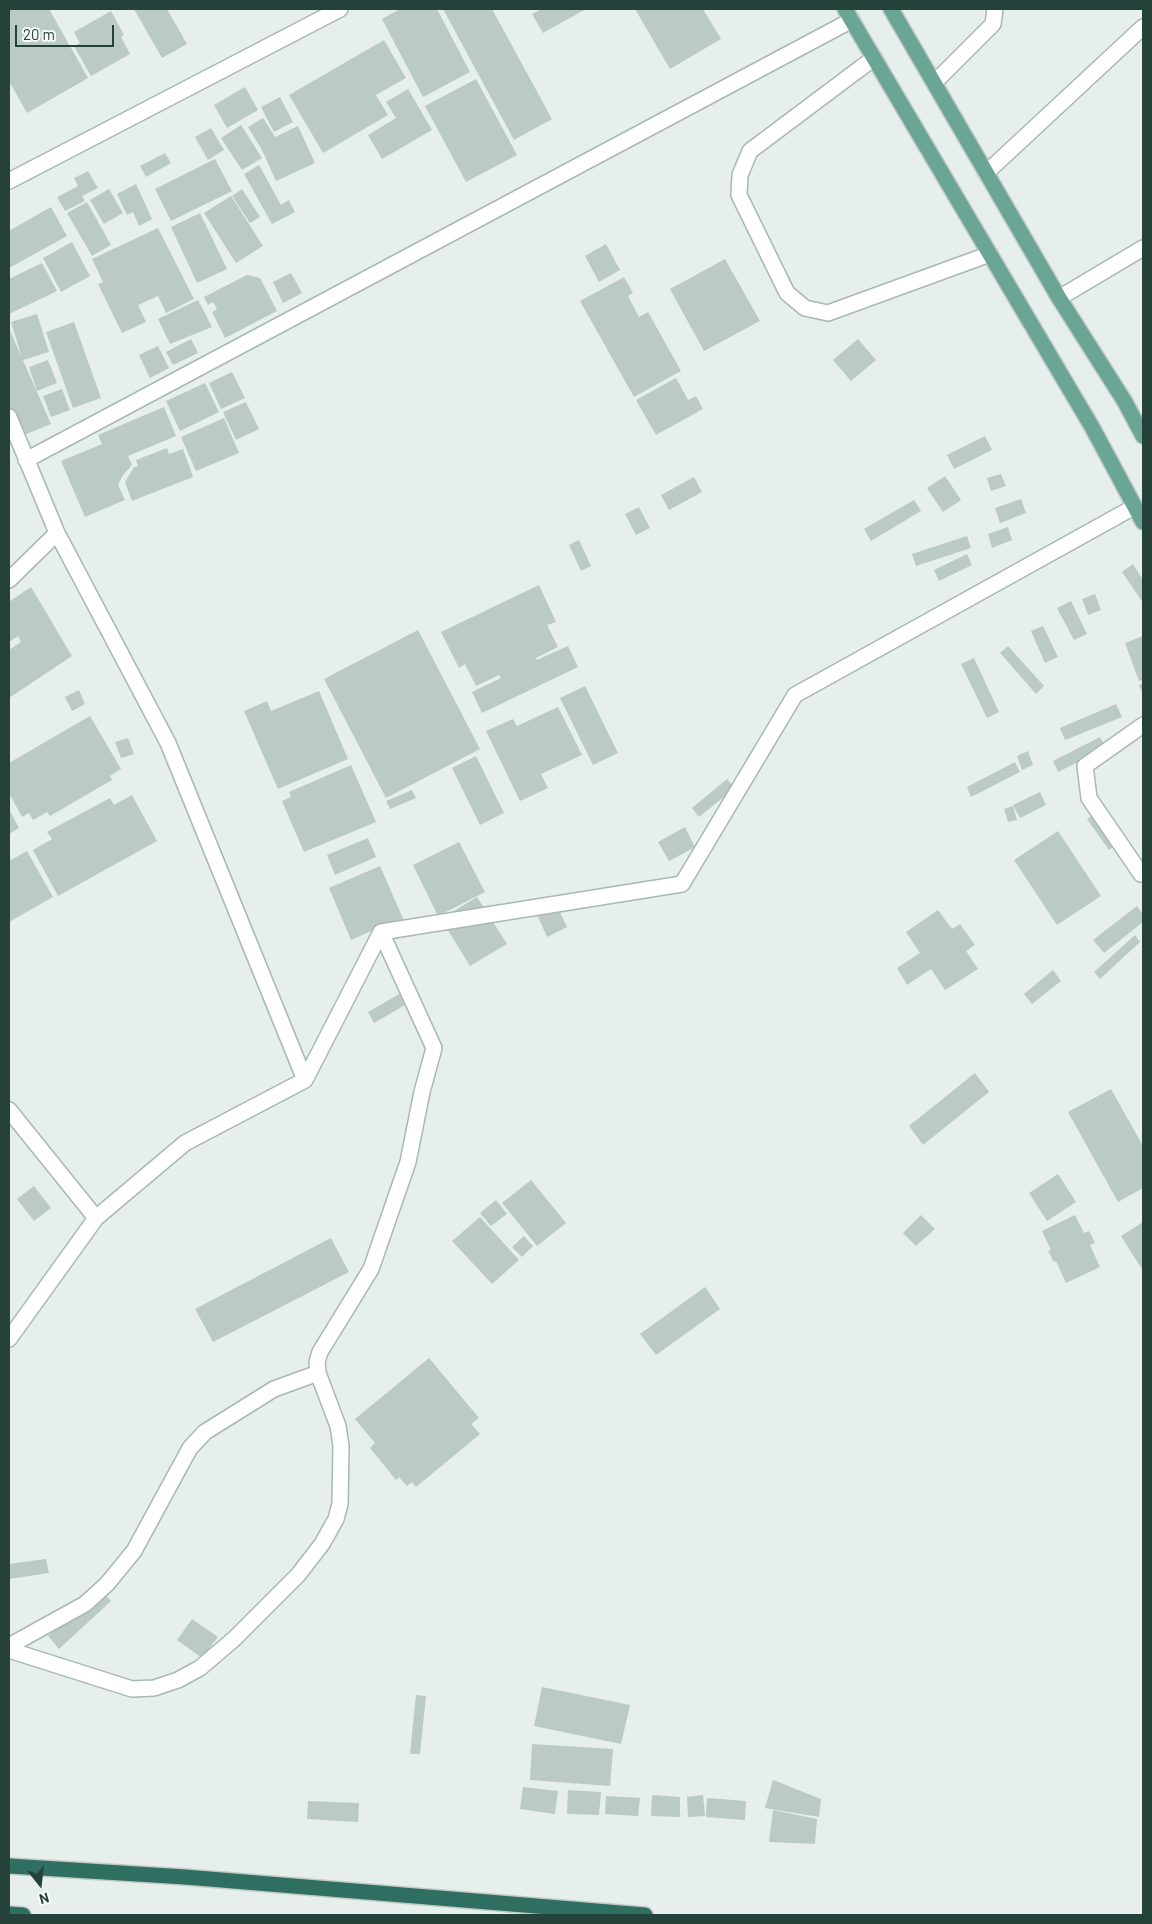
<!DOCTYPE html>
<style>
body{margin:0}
#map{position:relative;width:1152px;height:1924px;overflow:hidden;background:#e6efeb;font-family:Barlow,sans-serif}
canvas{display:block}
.frame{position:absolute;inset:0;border:10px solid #24423a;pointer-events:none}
.north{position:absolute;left:15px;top:1859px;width:50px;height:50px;-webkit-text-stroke:4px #f7fbf9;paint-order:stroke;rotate:164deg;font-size:14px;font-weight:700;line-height:20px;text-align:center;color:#24423a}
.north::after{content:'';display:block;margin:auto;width:18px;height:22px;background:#24423a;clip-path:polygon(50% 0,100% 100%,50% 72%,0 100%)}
.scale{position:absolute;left:15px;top:25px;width:99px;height:22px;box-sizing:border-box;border:2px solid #24423a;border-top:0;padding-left:6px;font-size:15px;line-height:18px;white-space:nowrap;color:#24423a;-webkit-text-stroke:4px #f7fbf9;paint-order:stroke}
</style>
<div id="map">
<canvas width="1152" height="1924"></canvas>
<div class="frame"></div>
<div class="north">N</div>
<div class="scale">20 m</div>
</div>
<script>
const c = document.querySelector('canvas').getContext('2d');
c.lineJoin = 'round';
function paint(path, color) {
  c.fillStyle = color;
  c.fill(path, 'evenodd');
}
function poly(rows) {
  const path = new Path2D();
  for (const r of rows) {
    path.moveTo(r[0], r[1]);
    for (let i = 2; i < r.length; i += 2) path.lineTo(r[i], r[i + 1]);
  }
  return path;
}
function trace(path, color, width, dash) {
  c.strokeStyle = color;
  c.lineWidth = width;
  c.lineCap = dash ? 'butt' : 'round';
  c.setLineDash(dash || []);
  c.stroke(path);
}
const building = poly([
 [9,9,49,9,88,78,27,113,9,81],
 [134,9,167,9,187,44,162,58],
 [400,9,437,9,470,72,423,97,382,19],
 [443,9,492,9,552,119,514,140],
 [542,9,586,9,543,33,532,14],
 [635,9,703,9,721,39,670,69],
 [111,11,124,35,121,37,130,54,91,76,74,46,80,43,74,32],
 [384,40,406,78,376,95,388,115,323,153,289,95],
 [476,79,517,155,466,182,425,106],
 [245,87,258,110,227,128,214,105],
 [408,89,432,130,382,159,368,135,396,118,386,102],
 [280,97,293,122,274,132,261,107],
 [263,118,275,137,298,126,315,163,276,181,262,150,248,127],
 [241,125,262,158,242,170,221,138],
 [211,128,224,150,208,160,195,137],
 [165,153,171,163,146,177,140,166],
 [215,159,232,191,171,221,155,189],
 [259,165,281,205,289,200,295,212,272,224,244,174],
 [88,171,98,188,82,196,85,201,65,211,57,197,78,186,74,178],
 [136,184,152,219,139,226,133,212,127,215,117,194],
 [109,189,123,213,104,224,90,200],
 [242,189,260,217,250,223,232,196],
 [231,196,263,246,236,263,204,213],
 [87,202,111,245,92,256,67,213],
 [51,207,67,236,9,268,9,231],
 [200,213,227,269,197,283,171,227],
 [158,228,194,299,166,313,158,296,138,305,146,322,122,333,98,284,103,282,92,259],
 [72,242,90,276,61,292,43,258],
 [606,244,620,270,599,282,585,256],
 [725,259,760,321,704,351,670,289],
 [42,263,57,291,9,314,9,279],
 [291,273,302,293,283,303,273,282],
 [247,275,260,278,277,311,225,338,212,312,217,309,213,302,208,305,204,297],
 [624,277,633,293,628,296,639,317,648,312,681,371,634,397,580,301],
 [198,300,212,327,170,344,158,319],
 [37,314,49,352,23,360,51,424,19,437,9,413,9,328,22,358,11,322],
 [74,322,101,398,73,408,46,332],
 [191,339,198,353,173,365,166,352],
 [858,339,876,360,851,381,833,360],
 [158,346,169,368,150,378,139,355],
 [48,360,57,383,37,391,29,367],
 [232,372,245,398,221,409,209,383],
 [676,378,688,400,696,396,703,409,656,435,636,400],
 [205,383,219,412,180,431,166,401],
 [62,389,70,410,51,417,43,396],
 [246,402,259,429,236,440,223,412],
 [164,407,176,436,128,456,132,465,123,475,118,485,125,500,85,517,61,461,102,444,98,435],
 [224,418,239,453,196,471,181,437],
 [985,436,992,450,954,469,947,455],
 [167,448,169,454,183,449,193,477,132,501,125,482,134,467,138,466,136,460],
 [1001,474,1006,486,991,491,987,478],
 [945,476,961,500,943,512,927,488],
 [694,477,702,492,669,510,661,495],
 [1021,499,1026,513,1000,523,995,508],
 [914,500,921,511,871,541,864,529],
 [639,507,650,528,636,535,625,514],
 [1008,527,1012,540,992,548,988,534],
 [967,536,971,548,916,566,912,554],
 [579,540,591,566,581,571,569,545],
 [967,554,972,565,939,581,934,570],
 [1133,564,1143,580,1143,603,1122,572],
 [539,585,556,622,547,625,558,647,536,658,537,660,568,646,578,667,482,713,472,692,501,678,499,675,476,686,465,664,459,668,441,632],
 [31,587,72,656,9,698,9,650,21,642,18,636,9,642,9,602],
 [1095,594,1101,610,1088,615,1082,599],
 [1071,601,1087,634,1074,640,1057,608],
 [1043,626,1058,657,1045,663,1031,631],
 [418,630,480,749,386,798,324,679],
 [1143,636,1143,680,1139,681,1125,643],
 [1008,646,1044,686,1036,694,1000,653],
 [974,658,999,712,987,718,961,664],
 [1143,683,1143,695,1139,685],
 [585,686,618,753,593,765,560,698],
 [79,690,85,704,72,711,65,697],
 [319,691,348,759,278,789,244,711,267,701,271,711],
 [1116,704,1122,717,1065,740,1060,728],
 [558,707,582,755,541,774,548,788,520,801,486,731,513,719,517,726],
 [90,716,121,769,110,776,112,780,50,816,47,812,33,820,29,813,22,817,9,793,9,763],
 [1100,737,1106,748,1058,772,1053,761],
 [128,738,134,754,121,758,115,742],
 [1028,751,1033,765,1022,770,1017,756],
 [476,756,504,813,480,825,452,768],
 [1015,762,1020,772,971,797,967,787],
 [351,765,376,822,304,852,282,801,291,797,289,792],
 [727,779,735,788,699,817,692,808],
 [412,790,416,798,390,809,386,801],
 [1040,792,1046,805,1020,818,1013,805],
 [132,795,157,841,58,896,33,850,52,839,47,832,110,798,114,805],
 [1013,806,1017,820,1008,822,1004,809],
 [9,809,19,828,9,834],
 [1098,811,1120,842,1109,850,1087,819],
 [685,827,695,847,669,861,658,842],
 [1058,831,1101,896,1057,925,1014,860],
 [368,838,376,857,335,875,327,855],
 [459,842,485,892,438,916,413,865],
 [27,851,53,897,9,922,9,856,11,860],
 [380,866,408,930,387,924,351,940,329,888],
 [477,897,507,944,470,966,441,919],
 [555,902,567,927,547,937,536,912],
 [1137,906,1143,914,1143,922,1104,953,1093,940],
 [938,910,952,929,960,924,975,945,966,951,978,969,945,990,931,969,907,985,897,968,920,953,906,932],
 [1135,935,1140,942,1100,979,1094,972],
 [1053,970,1061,981,1032,1004,1024,994],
 [399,994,405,1005,374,1023,368,1012],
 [975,1073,989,1092,923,1145,909,1126],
 [1111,1089,1143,1146,1143,1188,1118,1202,1068,1112],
 [1058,1174,1076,1202,1047,1221,1029,1193],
 [531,1180,566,1223,537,1246,502,1203],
 [34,1186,51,1208,34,1221,17,1199],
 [496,1200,507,1214,491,1226,480,1213],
 [921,1215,935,1229,916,1246,903,1233],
 [1075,1215,1084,1233,1089,1231,1095,1243,1090,1245,1100,1267,1066,1283,1056,1261,1054,1262,1048,1251,1051,1250,1042,1231],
 [480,1217,519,1260,492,1284,452,1241],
 [1143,1222,1143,1271,1121,1236],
 [524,1236,533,1246,522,1257,512,1247],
 [331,1238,349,1272,213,1342,195,1309],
 [705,1287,720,1309,656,1355,640,1334],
 [429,1358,479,1418,471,1424,480,1434,416,1487,412,1482,407,1486,399,1477,396,1480,370,1448,375,1443,355,1419],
 [46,1559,49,1573,9,1579,9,1564],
 [100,1589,111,1601,59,1649,48,1636],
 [192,1619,218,1637,202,1658,177,1640],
 [542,1687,630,1705,621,1744,534,1726],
 [416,1695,426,1696,420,1754,410,1754],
 [532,1744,613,1749,610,1786,530,1780],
 [773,1780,821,1799,819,1817,765,1808],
 [523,1787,558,1791,555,1814,520,1809],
 [568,1790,601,1792,599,1815,567,1814],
 [652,1795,680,1797,680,1817,651,1816],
 [703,1795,705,1816,688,1817,687,1797],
 [606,1796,640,1798,638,1816,605,1814],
 [707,1798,746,1801,745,1820,706,1817],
 [308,1801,359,1803,358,1822,307,1819],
 [773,1810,817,1819,815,1844,769,1842]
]);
const minor = poly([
 [874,58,750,151,740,175,739,195,787,293,805,308,828,313,990,254],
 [934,83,993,24,995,9],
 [986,173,1143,27],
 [9,181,340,9],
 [1059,298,1143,248],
 [9,417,57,533,168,743,305,1080],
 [26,460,852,20],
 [9,580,57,533],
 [1143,725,1085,766,1089,798,1141,874,1143,874],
 [381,932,682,884,795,695,1134,507],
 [9,1110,96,1218],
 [9,1339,96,1218,185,1143,305,1080,381,932],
 [9,1646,85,1604,107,1584,134,1551,190,1448,205,1432,274,1389,318,1373],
 [9,1650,132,1689,154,1688,178,1680,200,1668,234,1639,298,1575,322,1544,336,1519,340,1504,341,1446,338,1426,318,1373,317,1362,320,1352,371,1269,408,1162,422,1092,434,1048,381,932]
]);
const major = poly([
 [845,9,1092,427,1143,522],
 [891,9,1059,298,1125,402,1143,436]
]);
const highway = poly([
 [9,1866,185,1877,645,1915],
 [9,1914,23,1915]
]);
paint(building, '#bbcac4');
trace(minor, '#a8b8b2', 18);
trace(major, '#c2cac8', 18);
trace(highway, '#c2cac8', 18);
trace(minor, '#fff', 15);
trace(major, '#6aa596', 15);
trace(highway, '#2f6f62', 15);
</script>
